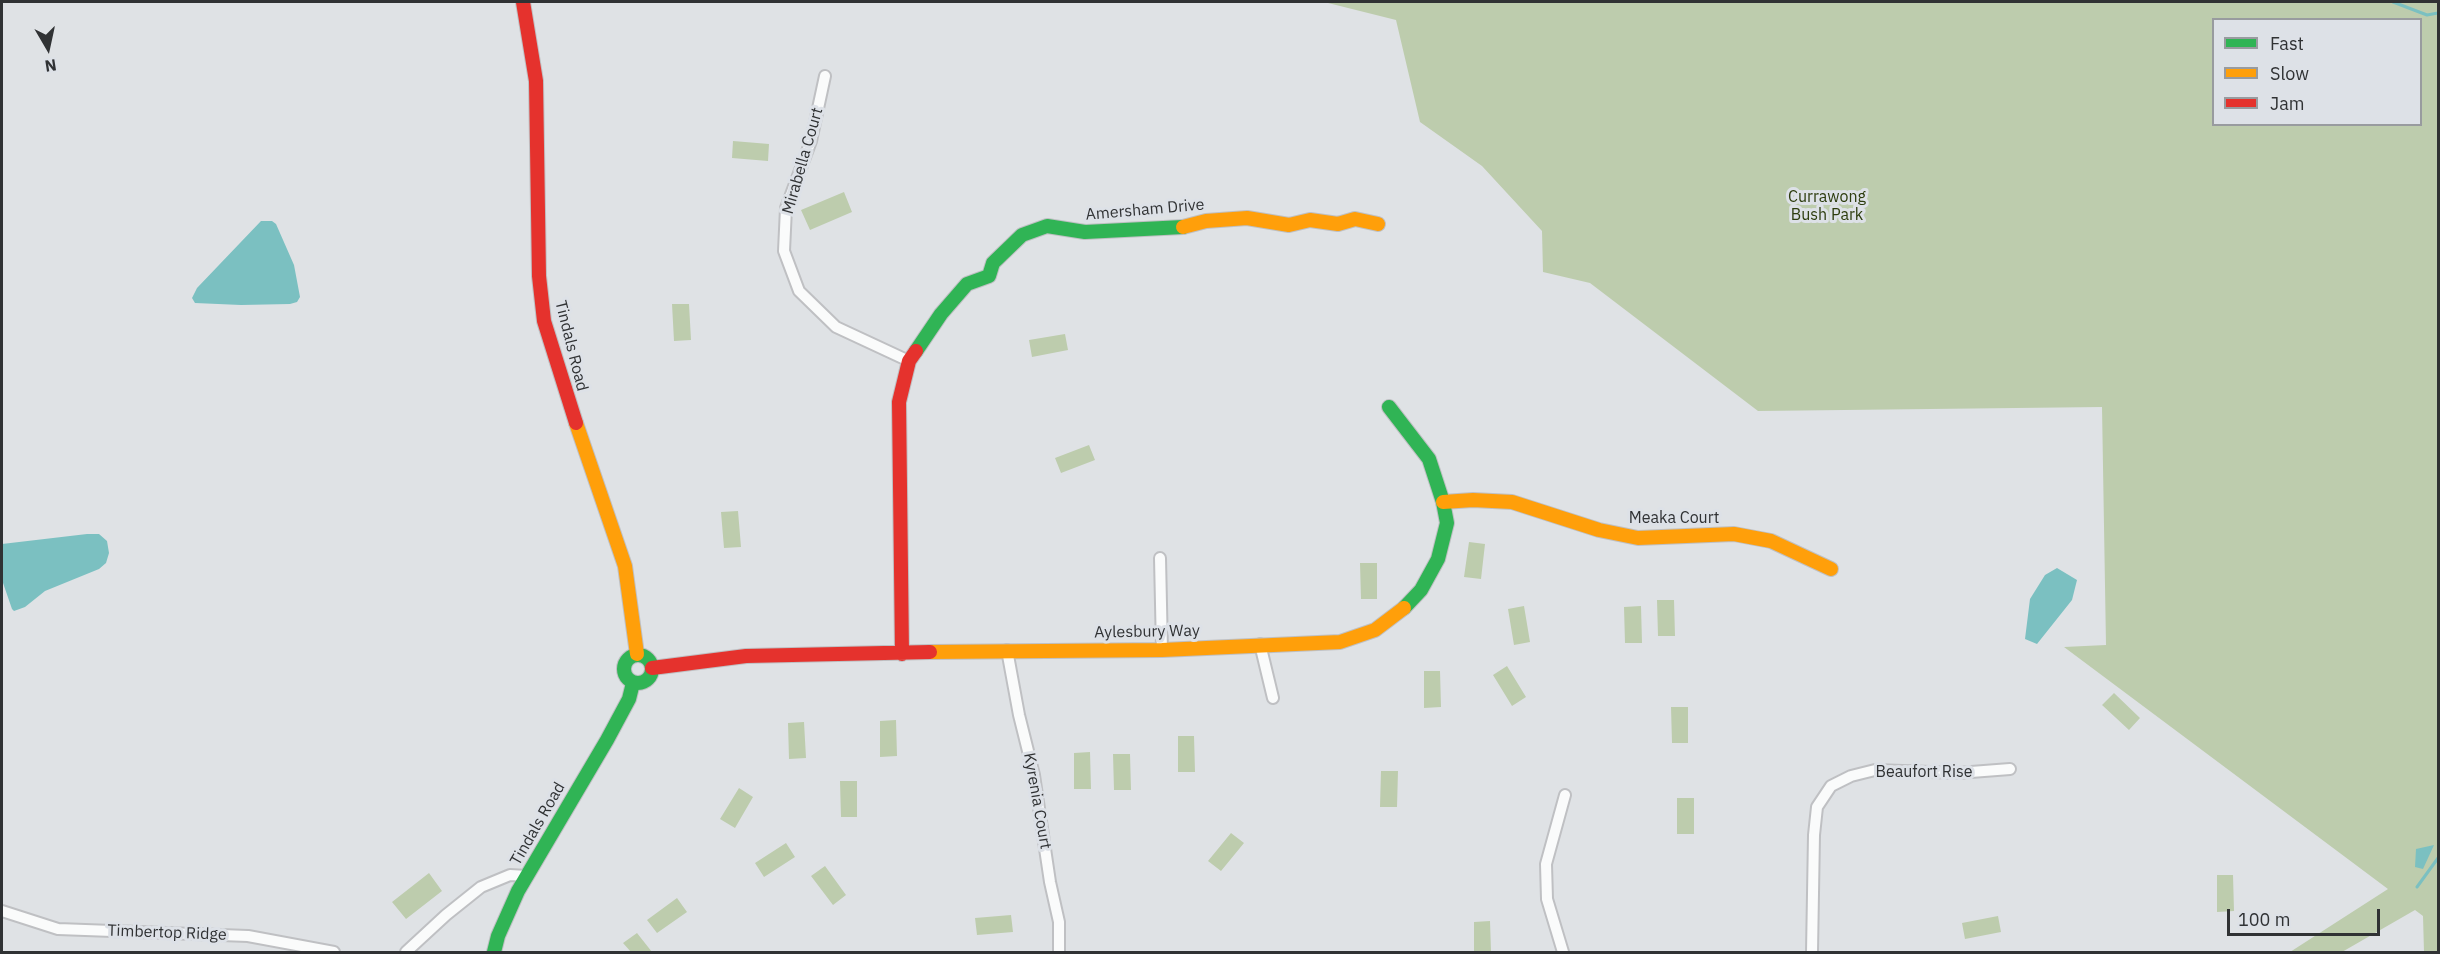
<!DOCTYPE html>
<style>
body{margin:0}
#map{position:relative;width:2440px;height:954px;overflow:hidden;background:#dfe2e5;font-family:"IBM Plex Sans",sans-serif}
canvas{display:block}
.frame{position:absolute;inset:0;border:3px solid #303234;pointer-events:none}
.legend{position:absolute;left:2212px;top:18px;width:210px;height:108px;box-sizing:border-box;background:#dde1e7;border:2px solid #989b9f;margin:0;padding:8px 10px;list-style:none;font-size:18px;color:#303234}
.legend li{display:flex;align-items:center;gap:12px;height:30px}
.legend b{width:30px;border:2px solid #989b9f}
.north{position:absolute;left:18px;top:18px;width:60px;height:60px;-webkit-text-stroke:4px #dde1e7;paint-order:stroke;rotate:171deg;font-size:16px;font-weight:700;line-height:24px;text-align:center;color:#303234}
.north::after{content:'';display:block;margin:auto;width:21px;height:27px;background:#303234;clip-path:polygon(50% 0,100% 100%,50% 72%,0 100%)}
.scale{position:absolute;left:2227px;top:909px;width:153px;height:27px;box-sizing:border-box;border:3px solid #303234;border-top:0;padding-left:8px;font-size:18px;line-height:21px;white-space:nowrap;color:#303234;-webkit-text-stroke:4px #dde1e7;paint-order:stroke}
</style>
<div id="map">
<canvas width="2440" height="954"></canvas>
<div class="frame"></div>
<ul class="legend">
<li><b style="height:8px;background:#30b455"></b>Fast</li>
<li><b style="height:8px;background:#ff9f0a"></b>Slow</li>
<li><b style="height:8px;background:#e5322d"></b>Jam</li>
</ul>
<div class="north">N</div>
<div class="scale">100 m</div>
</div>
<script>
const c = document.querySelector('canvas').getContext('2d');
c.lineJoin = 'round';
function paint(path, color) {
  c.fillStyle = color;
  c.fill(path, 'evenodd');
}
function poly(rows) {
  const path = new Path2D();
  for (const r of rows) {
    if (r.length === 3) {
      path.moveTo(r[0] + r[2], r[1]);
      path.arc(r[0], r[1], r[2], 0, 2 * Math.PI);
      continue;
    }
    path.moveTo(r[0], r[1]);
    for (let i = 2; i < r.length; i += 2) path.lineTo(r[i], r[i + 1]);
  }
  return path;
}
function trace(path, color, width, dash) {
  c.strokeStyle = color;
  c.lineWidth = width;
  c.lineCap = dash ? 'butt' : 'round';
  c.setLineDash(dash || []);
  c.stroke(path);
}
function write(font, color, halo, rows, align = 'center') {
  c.font = font + ' "IBM Plex Sans",sans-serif';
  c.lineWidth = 6;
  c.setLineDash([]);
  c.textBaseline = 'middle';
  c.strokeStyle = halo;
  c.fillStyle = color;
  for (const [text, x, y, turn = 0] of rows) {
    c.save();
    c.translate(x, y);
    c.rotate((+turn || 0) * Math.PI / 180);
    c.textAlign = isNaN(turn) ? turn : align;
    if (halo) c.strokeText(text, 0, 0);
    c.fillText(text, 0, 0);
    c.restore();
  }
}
const green = poly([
 [1324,2,2438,2,2438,952,2424,952,2423,916,2415,910,2342,952,2290,952,2388,889,2064,647,2106,645,2102,407,1758,411,1590,283,1543,272,1542,231,1482,166,1420,122,1396,20],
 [2214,20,2420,20,2420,124,2214,124],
 [733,141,769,144,768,161,732,158],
 [844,192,852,212,810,230,801,210],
 [672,304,689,304,691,340,674,341],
 [1065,334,1068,350,1032,357,1029,340],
 [1089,445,1095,460,1061,473,1055,458],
 [738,511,741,547,724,548,721,512],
 [1469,542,1485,544,1481,579,1464,577],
 [1360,563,1377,563,1377,599,1361,599],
 [1657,600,1674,600,1675,636,1658,636],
 [1524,606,1530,642,1514,645,1508,609],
 [1641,606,1642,643,1625,643,1624,607],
 [1507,666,1526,697,1512,706,1493,675],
 [1424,671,1440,671,1441,707,1424,708],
 [2114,693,2140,718,2129,730,2102,705],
 [1671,707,1688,707,1688,743,1672,743],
 [896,720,897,756,880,757,880,721],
 [804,722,806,758,789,759,788,723],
 [1178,736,1194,736,1195,772,1178,772],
 [1090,752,1091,789,1074,789,1074,753],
 [1113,754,1130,754,1131,790,1114,790],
 [1381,771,1398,771,1397,807,1380,807],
 [840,781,857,781,857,817,841,817],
 [739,788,753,797,735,828,720,819],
 [1677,798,1694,798,1694,834,1677,834],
 [1231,833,1244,843,1221,871,1208,861],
 [786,843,795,857,764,877,755,863],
 [825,866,846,895,833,905,811,876],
 [429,873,442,891,406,919,392,902],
 [2217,875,2233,875,2234,911,2217,912],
 [677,898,687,912,657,933,647,920],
 [1011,915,1013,932,977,935,975,918],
 [1998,916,2001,932,1965,939,1962,923],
 [1490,921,1491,952,1474,952,1474,922],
 [637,933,652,952,631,952,623,943]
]);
const water = poly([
 [261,221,272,221,276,224,294,265,300,297,297,302,290,304,241,305,195,303,192,298,197,288],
 [87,534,99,534,107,541,109,553,106,563,99,569,45,591,25,607,14,611,12,609,2,580,2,544],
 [2057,568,2077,580,2072,600,2037,644,2025,639,2030,599,2045,575],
 [2434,845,2423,869,2415,867,2416,849]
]);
const stream = poly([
 [2393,2,2427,15,2438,13],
 [2417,887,2438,858]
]);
const street = poly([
 [825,76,811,141,786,208,784,251,799,291,836,327,909,361],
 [1160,558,1162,650],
 [1260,644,1273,698],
 [1007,650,1019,715,1034,775,1050,882,1059,922,1059,952],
 [2,911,58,929,248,936,334,952],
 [406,952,446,915,481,887,510,875,527,876],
 [1563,952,1547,899,1546,864,1565,795],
 [1812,952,1814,835,1817,807,1831,786,1851,776,1875,770,1958,773,2010,769]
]);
const fast = poly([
 [916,351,941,314,967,284,989,276,993,263,1022,235,1047,226,1085,232,1183,227],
 [1389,407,1429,459,1443,502,1447,523,1438,559,1421,590,1404,608],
 [638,669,14],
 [494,952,498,936,518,891,607,740,629,699,633,683]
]);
const slow = poly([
 [1183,227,1206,221,1247,218,1289,225,1310,220,1338,224,1355,219,1378,224],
 [576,423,625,566,637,654],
 [1443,502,1473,500,1512,502,1599,530,1638,538,1734,534,1771,541,1831,569],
 [930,652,1162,650,1340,642,1375,630,1404,608]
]);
const jam = poly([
 [523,2,536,81,539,276,544,321,576,423],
 [902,654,899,402,909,361,916,351],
 [652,668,746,656,930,652]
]);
const streetNames = [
 ["Mirabella Court",803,161,-74],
 ["Amersham Drive",1145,210,-5],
 ["Tindals Road",571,346,76],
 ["Meaka Court",1674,518],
 ["Aylesbury Way",1147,632,-1],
 ["Beaufort Rise",1924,772],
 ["Kyrenia Court",1037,801,80],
 ["Tindals Road",538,824,-60],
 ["Timbertop Ridge",167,933,2]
];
const parkNames = [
 ["Currawong",1827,197],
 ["Bush Park",1827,215]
];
paint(green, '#bdccad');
paint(water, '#7bc0c1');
trace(stream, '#7bc0c1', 3);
trace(street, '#bfc0c3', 14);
trace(fast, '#bfc0c3', 16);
trace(slow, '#bfc0c3', 16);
trace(jam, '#bfc0c3', 16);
trace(street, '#fafbfb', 10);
trace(fast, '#30b455', 14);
trace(slow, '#ff9f0a', 14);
trace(jam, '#e5322d', 14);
write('16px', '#303234', '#dde1e7', streetNames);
write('16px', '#2d3d0e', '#dde1e7', parkNames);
</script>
